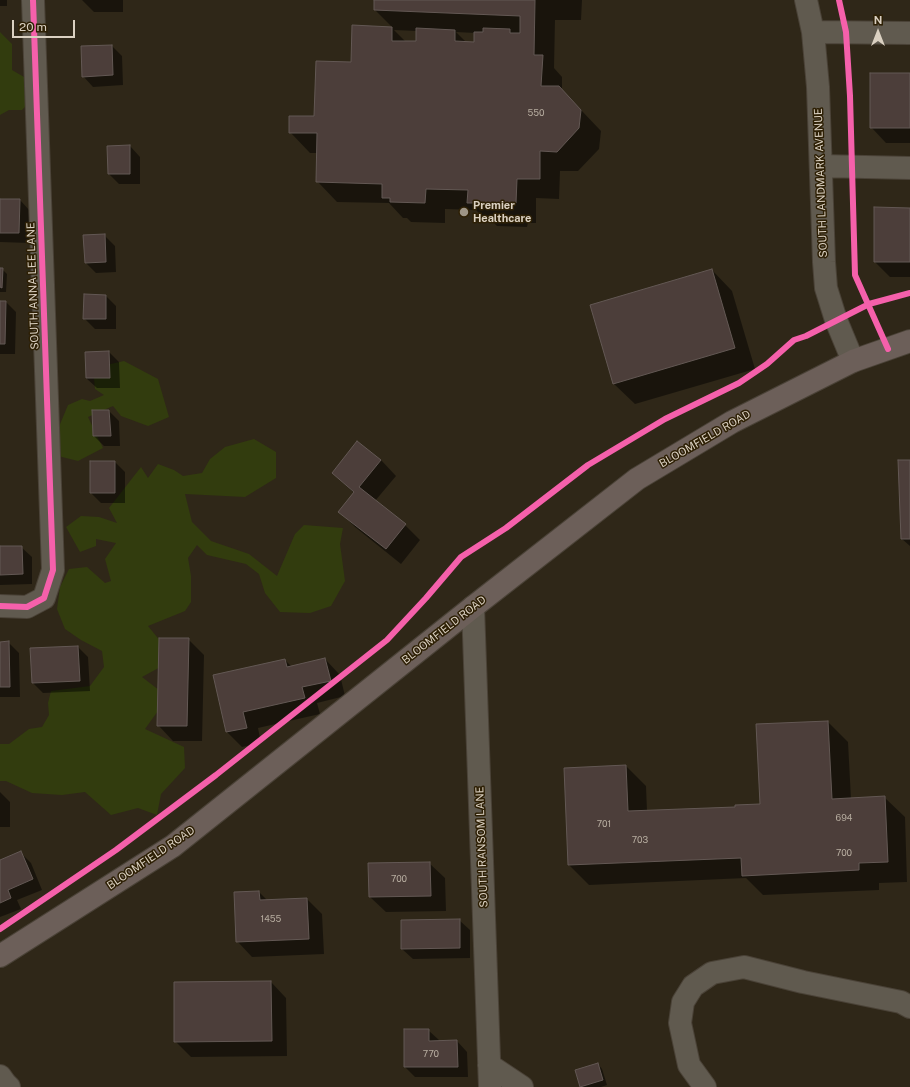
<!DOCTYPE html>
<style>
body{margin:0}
#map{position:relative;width:910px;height:1087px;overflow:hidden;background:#2f2718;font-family:"Public Sans",sans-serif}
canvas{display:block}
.north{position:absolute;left:858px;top:12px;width:40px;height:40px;-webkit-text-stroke:3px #2e2005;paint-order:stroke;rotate:0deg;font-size:11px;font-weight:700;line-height:16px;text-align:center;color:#dad0c1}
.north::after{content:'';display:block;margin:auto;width:14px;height:18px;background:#dad0c1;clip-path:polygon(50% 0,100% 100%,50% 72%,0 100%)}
.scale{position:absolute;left:12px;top:20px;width:63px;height:18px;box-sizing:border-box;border:2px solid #dad0c1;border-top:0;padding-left:5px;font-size:12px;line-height:14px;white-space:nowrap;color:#dad0c1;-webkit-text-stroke:3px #2e2005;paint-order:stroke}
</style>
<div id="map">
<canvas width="910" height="1087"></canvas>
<div class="north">N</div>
<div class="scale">20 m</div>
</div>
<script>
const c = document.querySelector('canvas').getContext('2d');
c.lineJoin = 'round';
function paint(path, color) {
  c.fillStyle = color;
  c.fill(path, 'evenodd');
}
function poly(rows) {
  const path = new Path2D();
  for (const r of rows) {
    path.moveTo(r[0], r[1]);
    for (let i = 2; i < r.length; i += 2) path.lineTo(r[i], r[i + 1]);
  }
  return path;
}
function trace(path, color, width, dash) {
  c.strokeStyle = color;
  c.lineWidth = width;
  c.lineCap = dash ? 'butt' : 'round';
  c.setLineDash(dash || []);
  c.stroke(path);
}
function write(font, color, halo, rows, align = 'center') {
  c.font = font + ' "Public Sans",sans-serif';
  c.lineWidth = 3;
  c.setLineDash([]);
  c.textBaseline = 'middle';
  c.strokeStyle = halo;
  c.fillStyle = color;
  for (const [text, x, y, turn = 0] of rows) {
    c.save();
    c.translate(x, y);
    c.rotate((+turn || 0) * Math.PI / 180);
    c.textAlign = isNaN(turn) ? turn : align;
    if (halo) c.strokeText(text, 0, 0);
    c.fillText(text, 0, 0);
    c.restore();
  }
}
const green = poly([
 [0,32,12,44,12,70,43,88,22,110,9,110,0,115],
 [124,361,158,379,169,417,148,426,121,416,113,406,88,417,103,448,78,461,58,456,58,429,68,405,82,399,90,401,104,395,95,389,93,368],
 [254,439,276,452,276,478,245,497,185,494,192,522,211,541,249,554,277,576,295,534,304,525,343,528,340,544,345,581,331,606,310,613,280,612,265,593,259,574,246,564,207,555,197,545,188,558,191,576,191,602,185,611,148,626,175,659,142,677,168,697,145,729,184,747,185,768,161,794,157,815,138,808,111,815,85,792,62,795,32,793,6,781,0,781,0,744,9,744,29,729,42,727,49,715,48,703,51,691,90,686,104,667,102,651,81,640,65,629,57,609,60,587,69,569,87,567,105,583,111,581,105,559,116,543,96,539,96,546,80,552,66,527,81,516,99,517,117,523,109,508,141,467,148,478,158,464,174,470,183,476,202,473,210,459,225,447]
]);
const shadow = poly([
 [0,0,7,0,7,6,0,6],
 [82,0,123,0,123,12,94,12],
 [375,0,582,0,581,20,555,20,554,68,562,77,562,90,601,131,599,149,578,171,560,171,559,199,536,198,536,223,528,223,527,227,497,226,494,223,489,223,476,210,445,209,445,223,411,222,407,218,403,218,389,203,337,202,317,181,318,153,310,153,290,132,315,117,352,63,353,26,393,28,375,10],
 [394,30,417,31,417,42,406,42],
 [456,32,475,33,475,43,466,42],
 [112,46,122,56,123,85,93,87,83,76],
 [910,74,910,143,886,143,871,127],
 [130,146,140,157,140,184,119,184,109,174],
 [0,200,20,200,30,211,29,243,0,242],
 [910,209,910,277,890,277,875,262],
 [104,235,115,246,116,272,96,273,86,263],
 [0,269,2,269,7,274,6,292,0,292],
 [712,270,732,291,755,369,635,404,614,384],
 [85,295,106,296,116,306,116,329,95,329,84,318],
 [0,302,6,302,16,312,15,354,0,354],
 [109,352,119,362,120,388,97,388,86,378,86,353],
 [93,411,109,411,119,421,120,446,104,446,94,436],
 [381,460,396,476,375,501,405,525,420,540,401,564,355,527,339,511,354,493,333,473],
 [910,461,910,546,902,539],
 [115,462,125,472,125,503,101,503,91,493],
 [0,547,21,547,32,557,32,584,0,585],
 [188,639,204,655,202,741,173,741,158,725],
 [8,642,19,653,20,697,0,697,0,643],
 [78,647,88,657,90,691,43,693,33,683],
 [325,659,340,675,345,696,317,703,320,714,258,728,261,743,242,747,227,732,285,660,292,667],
 [828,722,848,742,851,799,884,797,905,817,907,882,879,883,879,890,763,895,746,878,589,885,569,865,626,766,646,786,647,811,736,808,761,805],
 [0,792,10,802,10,827,0,827],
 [21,853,31,863,42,890,17,900,21,909,0,917,0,861],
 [429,863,445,878,446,911,386,912,370,897],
 [259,892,267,900,307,899,322,914,324,954,252,957,237,941],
 [459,920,470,930,470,958,413,959,402,949,402,921],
 [271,982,286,998,287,1056,191,1057,175,1041],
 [405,1030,428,1030,439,1040,439,1042,457,1041,467,1052,468,1077,415,1077,405,1067],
 [598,1064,602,1069,607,1085,601,1087,582,1087]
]);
const building = poly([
 [374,0,535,0,534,55,543,55,541,86,559,86,581,110,579,128,557,152,540,151,540,179,517,179,516,203,508,203,507,207,476,206,476,203,467,203,468,190,426,189,425,203,390,202,390,198,382,198,382,184,316,182,317,133,289,133,289,116,314,116,316,61,351,62,352,25,392,27,392,41,416,41,416,28,455,30,455,41,474,42,474,32,483,32,483,28,510,29,510,33,520,33,520,16,374,10,374,0],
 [112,45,113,75,82,77,81,46,112,45],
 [870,73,910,73,910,128,870,128,870,73],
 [130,145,130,174,108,174,107,146,130,145],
 [0,199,20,199,19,233,0,233,0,199],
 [874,207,910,208,910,262,874,262,874,207],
 [105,234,106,262,85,263,83,235,105,234],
 [0,268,3,268,2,288,0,287,0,268],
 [712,269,735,348,613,384,590,305,712,269],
 [84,294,106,295,106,319,83,319,84,294],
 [0,301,6,301,5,344,0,344,0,301],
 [109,351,110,378,86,378,85,352,109,351],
 [92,410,109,410,111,436,93,436,92,410],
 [357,441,381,460,359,487,406,524,386,549,338,512,354,492,332,473,357,441],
 [898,460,910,460,910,539,901,539,898,460],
 [90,461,115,461,115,493,90,493,90,461],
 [0,546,22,546,23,574,0,575,0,546],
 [159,638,189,638,187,726,157,726,159,638],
 [9,641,10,687,0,687,0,642,9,641],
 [78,646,80,681,32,683,30,648,78,646],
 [325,658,331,681,302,687,305,698,243,712,247,728,226,732,213,675,285,659,287,667,325,658],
 [828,721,832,799,885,796,888,862,859,863,859,870,742,876,741,858,568,865,564,768,626,765,628,811,735,807,735,805,760,804,756,724,828,721],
 [21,851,33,879,8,890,11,898,0,903,0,860,21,851],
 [430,862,431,896,369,897,368,863,430,862],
 [259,891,260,900,307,898,309,939,236,942,234,892,259,891],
 [460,919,460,948,401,949,401,920,460,919],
 [271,981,272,1041,174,1042,174,982,271,981],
 [404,1029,429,1029,429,1041,457,1040,458,1067,404,1067,404,1029],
 [598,1063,603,1080,580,1087,575,1070,598,1063]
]);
const minor = poly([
 [806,0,813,32,818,87,824,262,826,288,836,320,853,361],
 [813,32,910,33],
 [821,166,910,168],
 [0,606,27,607,44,598,53,570,33,0],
 [473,607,490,1087],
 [489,1065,522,1087],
 [0,1076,5,1083,9,1087],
 [705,1087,689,1065,680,1023,683,1002,693,986,712,973,744,967,803,982,901,1002,910,1007]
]);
const major = poly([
 [0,956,173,846,473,607,637,479,732,422,853,361,910,341]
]);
const cycleway = poly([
 [839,0,846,32,850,96,855,275,888,349],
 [0,606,27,607,44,598,53,570,33,0],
 [0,929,116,850,216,775,387,640,426,598,461,557,506,528,588,465,665,419,739,383,767,364,794,340,806,336,869,304,910,293]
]);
const markers = [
 [464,212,5,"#9e9586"]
];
const numberNames = [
 ["550",536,113],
 ["694",844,818],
 ["701",604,824],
 ["703",640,840],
 ["700",844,853],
 ["700",399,879],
 ["1455",271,919],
 ["770",431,1054]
];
const streetNames = [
 ["SOUTH LANDMARK AVENUE",821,183,-92],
 ["SOUTH ANNA LEE LANE",33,286,-92],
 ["BLOOMFIELD ROAD",705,439,-30],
 ["BLOOMFIELD ROAD",444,630,-38],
 ["SOUTH RANSOM LANE",482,847,-92],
 ["BLOOMFIELD ROAD",151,858,-34]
];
const poiNames = [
 ["Premier",473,206],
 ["Healthcare",473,219]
];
paint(green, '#323c0e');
paint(shadow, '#0007');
paint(building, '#4c3e3a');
trace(building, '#635854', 1);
trace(minor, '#4a4237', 24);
trace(major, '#4a4237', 24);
trace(minor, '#605a4f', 22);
trace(major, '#6c5f59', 22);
trace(cycleway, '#f560ab', 6);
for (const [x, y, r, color] of markers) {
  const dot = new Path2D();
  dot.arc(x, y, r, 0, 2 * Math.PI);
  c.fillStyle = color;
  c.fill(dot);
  trace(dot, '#2e2005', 1.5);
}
write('9px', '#b6ac9f', null, numberNames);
write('11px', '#dad0c1', '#2e2005', streetNames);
write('bold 11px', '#dad0c1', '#2e2005', poiNames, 'left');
</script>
